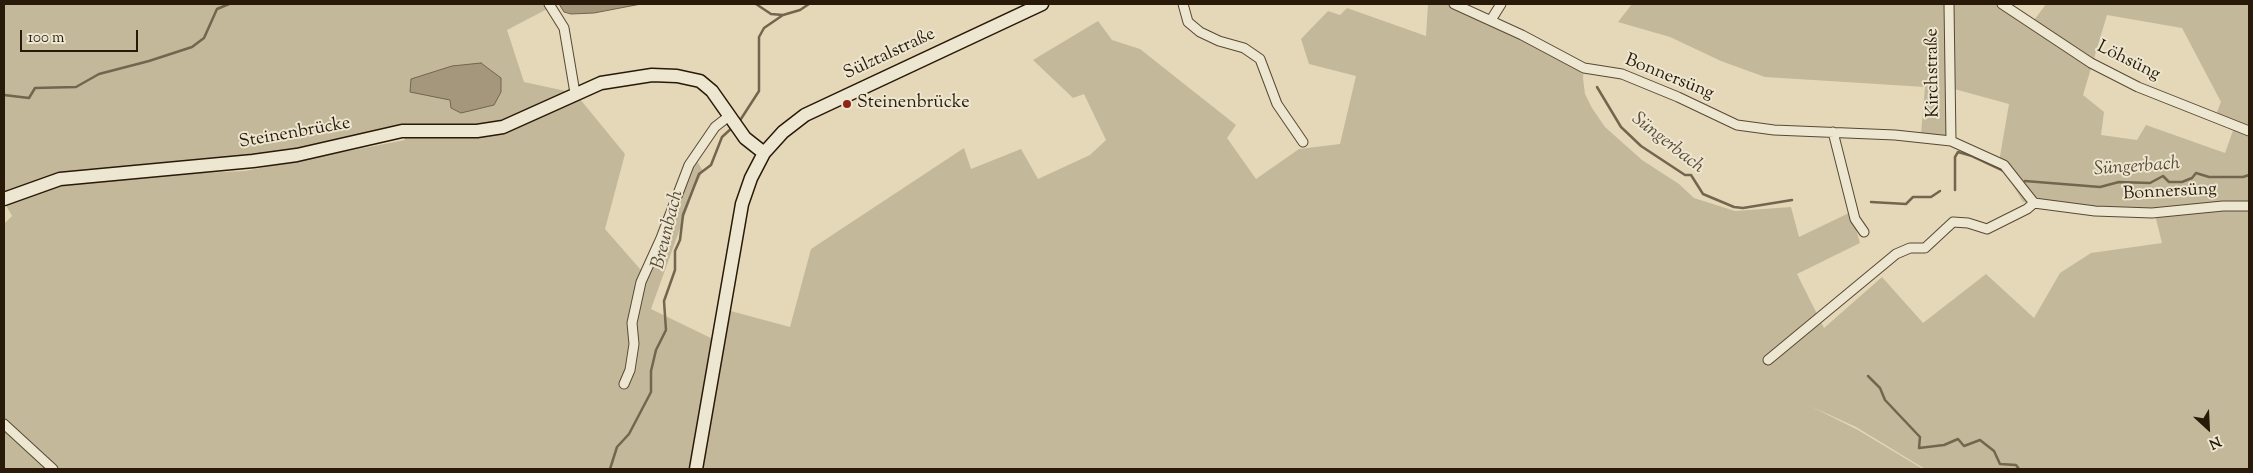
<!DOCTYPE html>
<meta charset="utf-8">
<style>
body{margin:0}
#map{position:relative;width:2253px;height:473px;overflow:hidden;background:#e4d8b8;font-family:"Sorts Mill Goudy",serif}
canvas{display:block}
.frame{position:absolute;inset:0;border:5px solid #291908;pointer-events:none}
.north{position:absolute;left:2183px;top:403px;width:50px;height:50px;-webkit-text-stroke:4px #ede6d1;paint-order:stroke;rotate:155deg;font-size:14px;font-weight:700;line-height:20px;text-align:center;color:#291908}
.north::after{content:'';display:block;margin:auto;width:18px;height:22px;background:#291908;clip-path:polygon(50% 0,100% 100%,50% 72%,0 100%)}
.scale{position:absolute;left:20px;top:30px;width:118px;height:22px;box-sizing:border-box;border:2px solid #291908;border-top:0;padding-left:6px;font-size:15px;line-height:18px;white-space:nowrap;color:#291908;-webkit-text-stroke:4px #ede6d1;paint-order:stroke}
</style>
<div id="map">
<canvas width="2253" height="473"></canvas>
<div class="frame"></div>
<div class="north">N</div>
<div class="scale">100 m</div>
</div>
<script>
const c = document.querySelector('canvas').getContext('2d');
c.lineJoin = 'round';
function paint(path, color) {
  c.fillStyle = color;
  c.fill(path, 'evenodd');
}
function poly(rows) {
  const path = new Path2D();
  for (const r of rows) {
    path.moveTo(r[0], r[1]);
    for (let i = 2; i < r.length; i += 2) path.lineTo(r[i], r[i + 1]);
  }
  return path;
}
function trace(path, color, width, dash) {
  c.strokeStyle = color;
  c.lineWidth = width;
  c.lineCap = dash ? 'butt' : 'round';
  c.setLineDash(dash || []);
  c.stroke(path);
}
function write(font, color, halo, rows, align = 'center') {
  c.font = font + ' "Sorts Mill Goudy",serif';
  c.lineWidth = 4;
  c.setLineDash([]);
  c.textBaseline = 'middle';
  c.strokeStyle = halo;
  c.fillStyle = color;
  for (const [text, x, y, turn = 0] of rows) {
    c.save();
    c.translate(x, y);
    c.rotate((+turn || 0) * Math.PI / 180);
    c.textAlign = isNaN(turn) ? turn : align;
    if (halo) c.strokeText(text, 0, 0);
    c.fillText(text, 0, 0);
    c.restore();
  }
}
const green = poly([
 [4,4,546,4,549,8,507,30,524,82,575,93,625,154,605,229,647,277,688,173,697,161,703,171,695,187,651,309,717,341,694,469,4,469,4,224,12,216,4,202],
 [402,131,405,140,245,171,72,179,297,155],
 [1428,4,1453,4,1584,68,1583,78,1585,94,1592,108,1605,127,1642,160,1679,184,1694,198,1735,211,1791,207,1799,237,1851,212,1860,243,1797,274,1824,328,1882,277,1923,323,1986,274,2034,318,2060,273,2091,253,2162,243,2155,215,2023,202,1999,162,2009,104,1947,87,1948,138,1921,134,1925,87,1765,77,1721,61,1670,37,1618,22,1632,4,2003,4,2032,23,2046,4,2249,4,2249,469,1925,469,1856,427,1810,406,1858,430,1923,469,700,469,727,310,790,327,811,249,964,148,971,169,1021,149,1038,179,1090,155,1106,140,1084,94,1073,98,1033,60,1098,21,1112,40,1140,49,1236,125,1227,138,1256,179,1299,149,1340,144,1356,76,1309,64,1301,39,1328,11,1340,15,1347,8,1426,36],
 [2107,15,2182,28,2221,102,2215,117,2235,125,2225,153,2146,125,2137,140,2101,135,2104,112,2083,95]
]);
const water = poly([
 [559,4,641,4,594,13,571,14,564,12,559,4],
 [481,63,501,78,501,92,494,105,461,113,451,108,450,100,410,92,411,79,452,66,481,63]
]);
const stream = poly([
 [756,4,771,14,783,15,800,10,809,4],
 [1597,87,1621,127,1641,146,1685,175,1691,175,1703,194,1734,207,1743,208,1792,200],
 [4,95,29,98,35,88,76,87,99,74,149,61,192,47,204,38,217,9,229,4],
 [739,122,759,91,759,37,764,28,783,15],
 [2025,181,2100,187,2119,182,2150,183,2163,176,2169,182,2182,182,2192,178,2196,173,2209,177,2243,177,2249,175],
 [1955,190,1955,157,1958,152,1972,156,2004,171],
 [1871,202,1906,204,1913,197,1931,197,1940,191],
 [1868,376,1880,388,1885,400,1920,437,1919,448,1944,445,1958,439,1964,446,1980,440,1994,451,2000,464,2016,465,2019,469],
 [610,469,617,447,629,434,651,392,651,371,656,350,666,330,664,301,675,270,675,251,680,240,683,215,699,174,711,165,722,137,733,127]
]);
const minor = poly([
 [549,4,564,28,575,93],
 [1183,4,1188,22,1200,32,1219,41,1244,48,1260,59,1277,104,1303,142],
 [1454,4,1522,35,1584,68,1622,74,1678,97,1737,125,1774,130,1895,135,1951,141,2004,165,2034,203,2095,211,2152,213,2223,206,2249,206],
 [1949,4,1951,141],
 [2002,4,2091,63,2138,87,2249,131],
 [1491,20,1501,4],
 [1833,132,1855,219,1864,232],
 [1768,360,1896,254,1910,248,1925,248,1953,222,1968,223,1987,229,2027,209,2034,203],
 [624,384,630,370,634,344,632,323,641,282,661,238,689,165,715,127,729,116],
 [4,424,53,469]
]);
const secondary = poly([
 [4,199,60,179,253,161,297,155,402,131,477,131,503,127,601,83,652,75,677,76,700,81,712,91,745,138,764,153],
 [696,469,742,204,751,178,764,153,783,132,805,115,1042,4]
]);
const markers = [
 [847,104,5,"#8f2418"]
];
const streetNames = [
 ["Sülztalstraße",890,55,-25],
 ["Löhsüng",2128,62,26],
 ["Kirchstraße",1934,73,-91],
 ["Bonnersüng",1669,78,22],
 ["Steinenbrücke",295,134,-10],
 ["Bonnersüng",2170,193,-3]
];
const poiNames = [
 ["Steinenbrücke",857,104]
];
const waterNames = [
 ["Süngerbach",1667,144,38],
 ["Süngerbach",2137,168,-4],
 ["Breunbach",669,230,-76]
];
paint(green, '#c4b89a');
paint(water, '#a4977c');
trace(water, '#73654e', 1);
trace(stream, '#73654e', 2.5);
trace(minor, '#584934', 11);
trace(secondary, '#291908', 15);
trace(minor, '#ede6d1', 9);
trace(secondary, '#ede6d1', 12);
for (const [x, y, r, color] of markers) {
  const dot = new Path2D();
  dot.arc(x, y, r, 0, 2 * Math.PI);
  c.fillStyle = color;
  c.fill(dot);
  trace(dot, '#ede6d1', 2);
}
write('18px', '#291908', '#ede6d1', streetNames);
write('18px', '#291908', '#ede6d1', poiNames, 'left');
write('italic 19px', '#5a4b36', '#ede6d1', waterNames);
</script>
